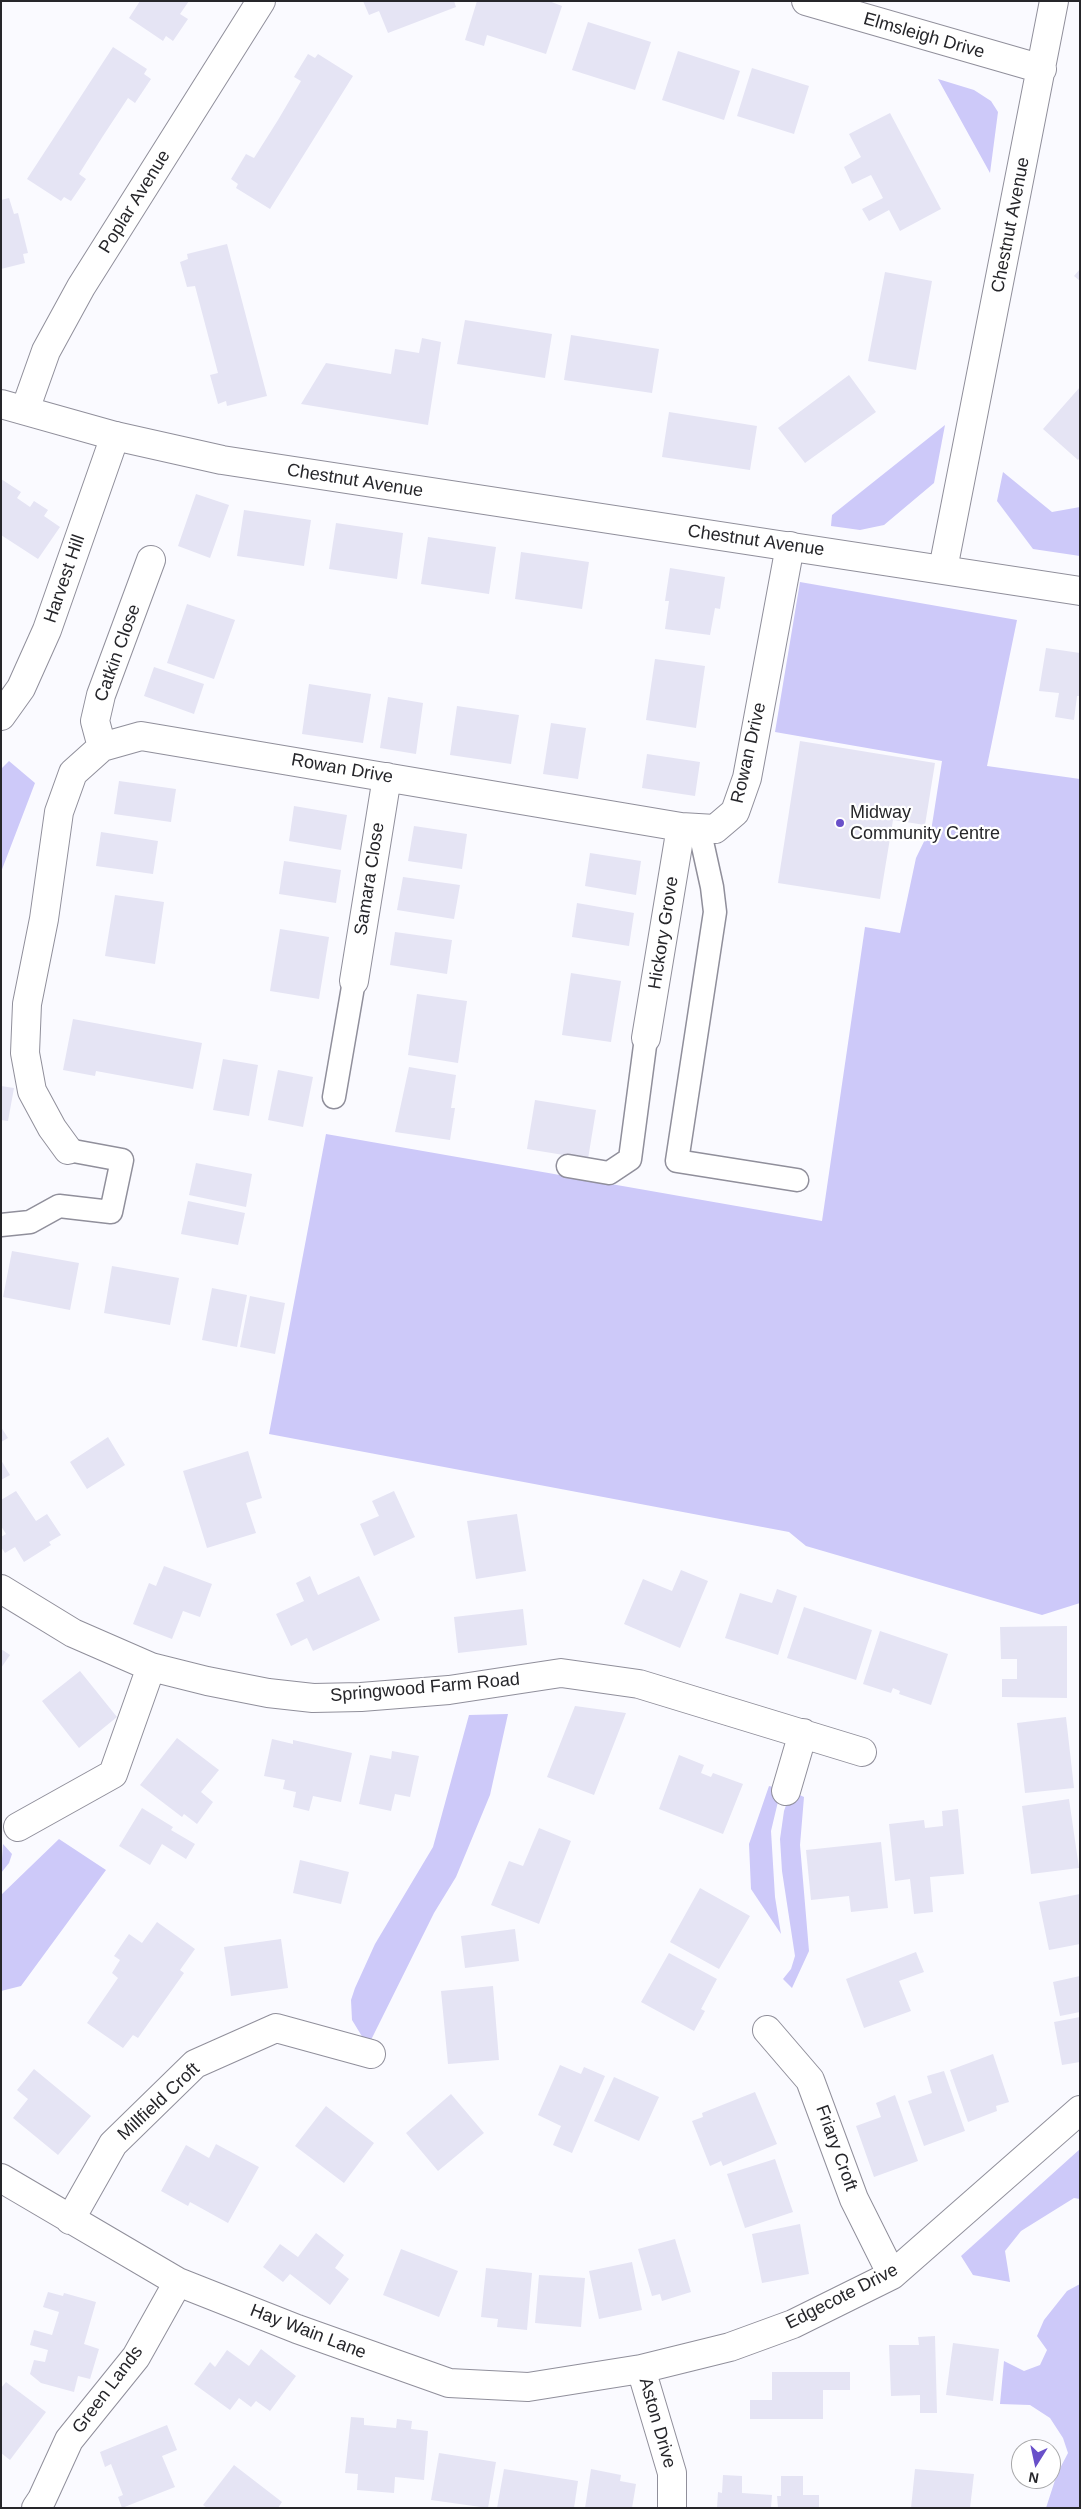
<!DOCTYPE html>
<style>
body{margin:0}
#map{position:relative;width:1081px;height:2509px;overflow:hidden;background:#fafaff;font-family:Arial,sans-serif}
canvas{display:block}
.frame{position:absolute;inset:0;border:2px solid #26262a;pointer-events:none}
.north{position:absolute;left:1011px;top:2439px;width:50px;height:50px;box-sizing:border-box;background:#fff;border:1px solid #a8a8aa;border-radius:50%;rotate:190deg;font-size:14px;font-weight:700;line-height:20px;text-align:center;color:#26262a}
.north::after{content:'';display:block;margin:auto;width:18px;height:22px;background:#6950c9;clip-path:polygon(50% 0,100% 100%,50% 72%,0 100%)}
</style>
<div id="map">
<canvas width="1081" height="2509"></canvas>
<div class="frame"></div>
<div class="north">N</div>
</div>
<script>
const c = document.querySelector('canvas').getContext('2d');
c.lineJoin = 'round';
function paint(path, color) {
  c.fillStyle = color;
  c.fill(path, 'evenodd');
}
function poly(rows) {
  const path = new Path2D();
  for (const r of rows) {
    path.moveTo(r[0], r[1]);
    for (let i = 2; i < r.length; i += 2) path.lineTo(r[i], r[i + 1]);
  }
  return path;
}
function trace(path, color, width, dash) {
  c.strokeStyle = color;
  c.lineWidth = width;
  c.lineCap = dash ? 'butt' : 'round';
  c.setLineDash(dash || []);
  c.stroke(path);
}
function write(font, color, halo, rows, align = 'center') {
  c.font = font + ' Arial,sans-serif';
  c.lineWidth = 4.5;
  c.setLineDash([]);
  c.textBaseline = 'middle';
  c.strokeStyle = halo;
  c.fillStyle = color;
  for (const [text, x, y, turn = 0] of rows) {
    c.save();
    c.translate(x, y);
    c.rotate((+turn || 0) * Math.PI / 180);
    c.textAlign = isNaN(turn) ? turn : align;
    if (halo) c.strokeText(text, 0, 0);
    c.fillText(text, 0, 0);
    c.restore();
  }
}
const green = poly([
 [938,79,974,90,991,101,998,112,990,173],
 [945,425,934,483,884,525,860,530,831,526,832,515],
 [1003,472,1052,512,1080,507,1080,556,1033,549,997,501],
 [800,582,1017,620,987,766,1080,779,1080,1603,1042,1615,806,1546,789,1532,269,1434,326,1134,822,1221,865,927,900,933,916,858,932,825,942,761,775,732],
 [9,761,35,783,1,872,1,769],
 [508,1714,490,1795,456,1877,434,1913,371,2040,363,2038,352,2020,351,2000,355,1988,375,1944,433,1847,469,1715],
 [769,1786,781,1789,771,1831,775,1897,781,1934,751,1889,749,1844],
 [791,1791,804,1797,800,1845,809,1951,792,1988,783,1979,791,1969,795,1956,782,1871,780,1839,784,1811],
 [59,1839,106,1870,21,1986,1,1991,1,1895],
 [3,1844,12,1854,9,1863,1,1873],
 [1080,2149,1080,2199,1074,2198,1021,2231,1005,2251,1010,2282,973,2275,961,2256],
 [1080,2284,1080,2508,1046,2508,1057,2474,1068,2453,1063,2438,1050,2418,1030,2405,1000,2404,1004,2361,1024,2371,1040,2365,1047,2350,1037,2336,1044,2320,1067,2291]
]);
const building = poly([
 [140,1,189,1,180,14,188,19,173,41,166,36,163,41,129,18],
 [363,1,454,1,456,7,388,33,379,11,369,15],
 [477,1,549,1,562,6,546,54,487,35,484,46,465,40],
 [588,22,651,42,635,90,572,70],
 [113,47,147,69,144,74,151,79,135,103,128,98,103,136,79,174,86,179,71,201,64,197,61,201,27,179],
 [678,51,740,71,724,120,662,100],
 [308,54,315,58,318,54,353,76,270,209,236,188,238,184,231,179,246,154,254,158,278,120,301,81,294,77],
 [752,68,809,86,794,134,737,116],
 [890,113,941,209,900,231,889,210,869,221,862,209,883,198,871,175,852,184,844,167,861,157,849,134],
 [9,198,14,214,18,213,28,253,23,254,25,263,1,269,1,200],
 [227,244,267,396,227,406,226,401,218,404,210,375,218,373,195,286,187,287,180,262,188,259,187,254],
 [1080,269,1080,281,1074,276],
 [885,272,932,281,916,370,868,361],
 [465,320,552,334,545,378,457,364],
 [571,335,659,349,652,393,564,380],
 [422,338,441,342,428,425,301,404,326,363,391,374,395,349,419,353],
 [849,375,876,412,805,463,778,428],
 [1080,387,1080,457,1078,460,1043,429],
 [669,412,757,426,750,470,662,457],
 [1,479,21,492,17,498,30,507,34,501,48,510,44,516,60,527,38,559,1,535],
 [196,494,229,505,210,558,178,546],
 [244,510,311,520,304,566,237,556],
 [336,523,403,533,397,579,329,569],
 [428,537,496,547,489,594,421,584],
 [521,552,589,562,582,609,515,599],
 [670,568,725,577,720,609,715,608,710,635,665,629,669,601,665,601],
 [187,604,235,620,214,679,167,663],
 [1046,648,1080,653,1080,696,1077,696,1074,720,1055,717,1059,693,1039,691],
 [655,659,705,666,696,728,646,720],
 [154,667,204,684,194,714,144,696],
 [309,684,371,694,363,743,302,734],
 [388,697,423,703,416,754,380,748],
 [457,706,519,715,511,764,450,755],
 [551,723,586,728,578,779,543,774],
 [800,741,935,763,925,825,893,820,880,899,778,883],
 [647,754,700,762,695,796,642,788],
 [119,781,176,789,171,822,114,814],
 [294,806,347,815,341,850,289,841],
 [414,826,467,834,462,869,408,861],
 [101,832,158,841,153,874,96,866],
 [590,853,641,861,636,895,585,886],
 [284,861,341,870,336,903,279,894],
 [403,877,460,885,454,919,397,910],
 [115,895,164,902,155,964,105,956],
 [577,903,634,913,629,946,572,937],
 [280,929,329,937,319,999,270,991],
 [395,932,452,940,447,974,390,965],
 [571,973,621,981,611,1042,562,1035],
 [417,994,467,1001,458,1063,408,1055],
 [73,1019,202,1043,193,1089,96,1071,95,1076,63,1070],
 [223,1059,258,1065,249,1116,213,1110],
 [409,1067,456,1075,451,1108,455,1108,450,1140,395,1132],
 [278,1070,313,1077,303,1127,268,1120],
 [1,1086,14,1088,8,1121,1,1120],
 [535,1100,596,1110,588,1159,527,1149],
 [196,1163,252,1174,246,1207,189,1195],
 [188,1201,245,1213,238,1245,181,1234],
 [12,1251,79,1263,70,1310,3,1297],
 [112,1266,179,1278,170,1325,104,1313],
 [212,1288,247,1295,237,1347,202,1340],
 [250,1296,285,1303,275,1354,240,1347],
 [1,1427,8,1438,1,1442],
 [108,1437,125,1465,87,1489,70,1462],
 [248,1451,262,1498,246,1503,256,1533,207,1548,183,1471],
 [1,1460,10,1475,1,1480],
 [16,1491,36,1521,47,1514,61,1535,49,1542,51,1545,24,1562,15,1547,5,1553,1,1547,1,1537,6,1534,1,1526,1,1500],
 [394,1491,415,1537,374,1556,360,1524,379,1516,372,1501],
 [517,1514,526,1571,476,1579,467,1521],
 [164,1566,212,1584,200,1617,183,1611,172,1639,133,1624,149,1583,156,1586],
 [681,1570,708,1581,680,1648,624,1624,643,1579,672,1591],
 [310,1576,318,1595,359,1576,380,1620,313,1651,307,1638,291,1646,276,1614,304,1601,296,1583],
 [777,1589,797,1596,778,1655,725,1638,740,1593,772,1603],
 [804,1607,872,1630,856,1680,787,1658],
 [523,1609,527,1645,458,1653,454,1617],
 [1067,1626,1067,1698,1002,1697,1002,1679,1017,1679,1017,1659,1001,1659,1000,1627],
 [880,1631,948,1654,931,1705,899,1694,900,1691,893,1688,891,1693,863,1684],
 [1,1649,10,1655,1,1668],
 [80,1671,117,1717,79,1748,42,1701],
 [575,1706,626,1713,594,1795,547,1777],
 [1066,1717,1074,1788,1025,1793,1017,1723],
 [177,1738,219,1770,201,1792,213,1802,197,1824,184,1814,182,1817,140,1785],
 [272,1739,293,1744,293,1740,352,1753,341,1802,313,1796,309,1811,293,1807,296,1792,283,1789,285,1780,264,1776],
 [392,1751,419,1756,410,1797,395,1794,391,1811,359,1804,370,1755,391,1759],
 [679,1755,704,1765,701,1773,711,1777,713,1773,743,1784,723,1834,659,1809],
 [1069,1799,1079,1868,1031,1874,1022,1806],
 [142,1808,173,1827,171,1830,195,1844,186,1859,162,1844,150,1865,119,1846],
 [958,1809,964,1874,930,1877,933,1912,914,1914,910,1879,895,1881,889,1824,924,1820,925,1828,943,1826,942,1811],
 [539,1828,571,1841,539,1924,491,1905,509,1861,523,1866],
 [881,1842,888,1908,851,1912,849,1896,811,1900,806,1850],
 [300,1860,349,1872,341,1904,293,1893],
 [700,1888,750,1916,719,1969,670,1942],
 [1080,1894,1080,1944,1049,1950,1039,1902],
 [157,1922,195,1949,180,1970,184,1973,138,2038,133,2035,123,2048,87,2023,118,1978,112,1973,120,1960,114,1956,129,1934,142,1943],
 [515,1929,519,1961,465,1968,461,1936],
 [281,1939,288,1988,231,1996,224,1947],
 [916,1952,924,1972,899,1981,911,2011,864,2028,846,1979],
 [669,1953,717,1979,701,2009,705,2011,694,2031,641,2002],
 [1080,1976,1080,2012,1060,2016,1053,1982],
 [493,1986,499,2060,448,2064,441,1991],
 [1080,2017,1080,2062,1062,2065,1054,2022],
 [993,2054,1009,2102,996,2106,997,2111,968,2122,950,2070],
 [560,2065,581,2074,584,2067,605,2076,572,2153,553,2145,561,2126,538,2115],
 [34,2069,91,2116,58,2155,13,2118,28,2099,17,2090],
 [944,2071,965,2131,924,2146,908,2101,932,2093,927,2076],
 [614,2077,659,2097,639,2141,594,2121],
 [755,2092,777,2144,723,2166,721,2161,710,2166,692,2121,703,2117,702,2113],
 [451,2094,484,2133,438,2171,406,2133],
 [895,2095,918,2161,874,2177,856,2126,881,2117,876,2103],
 [326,2106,374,2143,344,2183,295,2146],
 [216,2144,259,2167,228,2223,190,2202,188,2206,161,2191,186,2145,209,2158],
 [775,2159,793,2212,745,2228,727,2174],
 [800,2224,809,2274,762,2283,752,2234],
 [316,2233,344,2255,335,2268,349,2279,330,2305,290,2274,283,2282,263,2267,280,2244,298,2257],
 [675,2239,691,2292,662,2301,660,2294,652,2296,638,2249],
 [401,2249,458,2271,439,2317,383,2295],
 [632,2262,642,2310,599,2319,589,2271],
 [486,2268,532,2273,527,2330,497,2327,498,2319,481,2317],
 [539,2275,585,2278,581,2327,535,2323],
 [48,2292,63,2296,64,2293,96,2302,84,2344,99,2349,90,2379,78,2376,74,2392,41,2383,30,2374,34,2360,45,2362,48,2350,30,2345,34,2330,52,2335,59,2312,43,2307],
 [935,2336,937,2413,920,2413,920,2395,891,2396,889,2345,919,2345,918,2337],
 [953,2343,999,2349,993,2401,946,2395],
 [261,2349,296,2376,270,2411,256,2401,251,2407,239,2398,230,2410,194,2384,210,2362,215,2367,227,2350,249,2366],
 [772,2372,850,2372,850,2390,823,2390,823,2419,750,2419,750,2400,772,2400],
 [6,2382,46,2412,10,2460,1,2453,1,2388],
 [351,2417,364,2418,364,2425,396,2428,397,2419,412,2421,411,2429,428,2431,424,2480,395,2477,394,2493,357,2490,358,2474,345,2473],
 [167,2425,177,2450,162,2456,175,2487,122,2508,118,2497,123,2495,111,2464,105,2467,100,2452],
 [439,2453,496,2462,488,2508,431,2500],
 [234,2465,282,2502,278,2508,207,2508,203,2505],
 [504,2469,578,2481,574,2508,497,2508],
 [591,2469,621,2475,620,2481,636,2484,632,2508,585,2508],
 [915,2469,974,2474,970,2508,911,2508],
 [723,2475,742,2476,742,2493,772,2495,771,2508,717,2508,718,2492,722,2493],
 [781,2476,803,2476,803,2495,819,2495,819,2508,778,2508,777,2496,781,2496]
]);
const lane = poly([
 [699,828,712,887,715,912,677,1161,797,1180],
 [334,1097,354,981],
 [568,1166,609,1173,630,1159,646,1038],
 [1,1225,30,1222,59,1206,111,1212,122,1160,68,1150]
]);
const street = poly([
 [806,1,1042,69],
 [25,410,46,351,81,287,261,1],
 [943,569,1054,1],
 [1,716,21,688,47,630,115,436],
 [102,747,95,721,101,695,151,560],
 [354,981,387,777],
 [646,1038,681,827],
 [68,1150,52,1128,32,1091,25,1053,27,1004,44,919,59,812,73,773,102,747,141,736,681,827,715,829,735,812,747,778,790,546],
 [1,1589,73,1633,151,1667,207,1681,268,1693,313,1698,361,1697,449,1690,561,1673,639,1684,862,1752],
 [786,1791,803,1733],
 [18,1827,113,1774,151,1667],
 [767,2030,810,2080,854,2199,892,2275],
 [1,2178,178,2282,297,2329,449,2383,528,2387,641,2369,730,2347,793,2324,892,2275,1080,2110],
 [70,2220,113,2144,195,2064,276,2028,371,2054],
 [641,2369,672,2473,672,2508],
 [36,2508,42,2499,69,2440,136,2357,178,2282]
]);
const secondary = poly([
 [1,404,115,436,222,460,1080,591]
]);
const markers = [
 [840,823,5,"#6950c9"]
];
const streetNames = [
 ["Elmsleigh Drive",924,36,16],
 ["Poplar Avenue",135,202,-58],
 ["Chestnut Avenue",1011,225,-79],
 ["Chestnut Avenue",355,481,9],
 ["Chestnut Avenue",756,541,8],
 ["Harvest Hill",65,579,-71],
 ["Catkin Close",118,653,-70],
 ["Rowan Drive",749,753,-77],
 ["Rowan Drive",342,769,10],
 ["Samara Close",370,879,-81],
 ["Hickory Grove",664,933,-81],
 ["Springwood Farm Road",425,1688,-5],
 ["Millfield Croft",159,2102,-43],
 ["Friary Croft",836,2148,70],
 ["Edgecote Drive",842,2297,-27],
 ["Hay Wain Lane",308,2332,21],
 ["Green Lands",108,2390,-53],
 ["Aston Drive",657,2423,74]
];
const poiNames = [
 ["Midway",850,813],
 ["Community Centre",850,834]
];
paint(green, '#cdc9f9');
paint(building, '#e5e4f4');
trace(lane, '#908f9b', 25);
trace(street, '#908f9b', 30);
trace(secondary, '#908f9b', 30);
trace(lane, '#fff', 22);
trace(street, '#fff', 28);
trace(secondary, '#fff', 28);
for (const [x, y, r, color] of markers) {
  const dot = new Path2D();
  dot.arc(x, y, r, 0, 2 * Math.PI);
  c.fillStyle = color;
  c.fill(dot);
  trace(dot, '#fff', 2);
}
write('18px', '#26262a', '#fff', streetNames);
write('18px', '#26262a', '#fff', poiNames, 'left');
</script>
